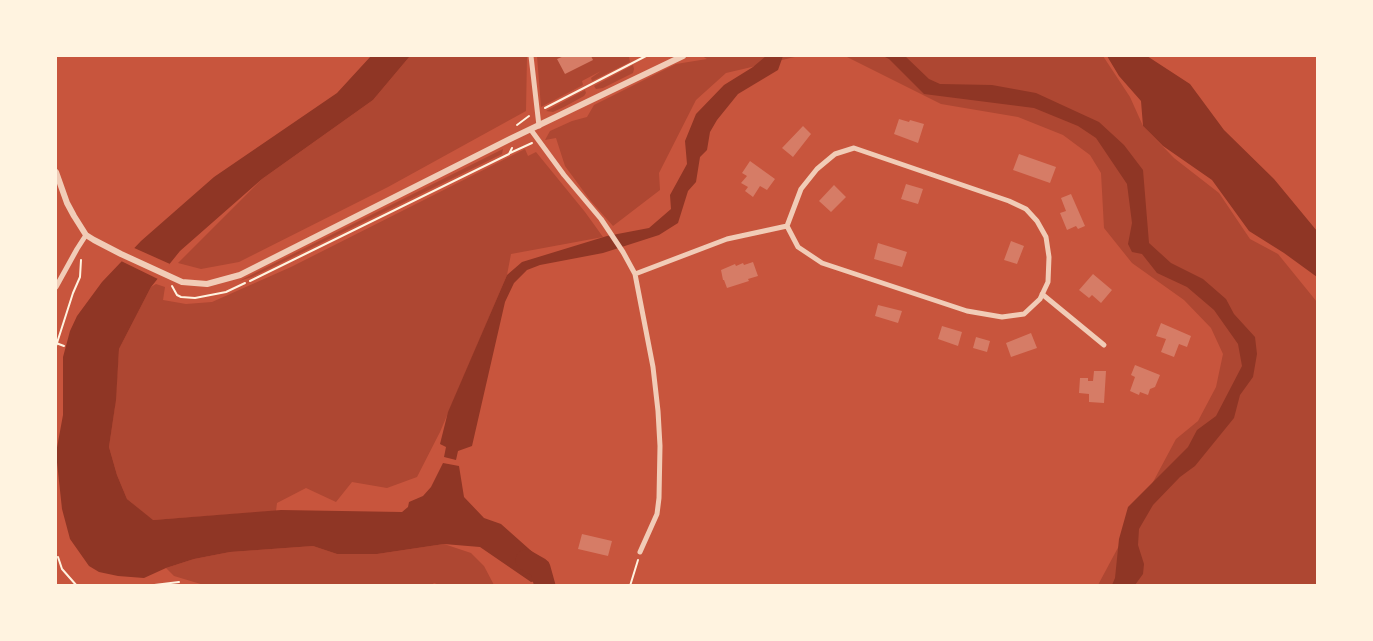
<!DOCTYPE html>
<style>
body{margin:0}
#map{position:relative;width:1373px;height:641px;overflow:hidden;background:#c8553d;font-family:Bitter,serif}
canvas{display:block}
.frame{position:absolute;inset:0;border:57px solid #fff3e0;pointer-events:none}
</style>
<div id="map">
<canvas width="1373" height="641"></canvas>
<div class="frame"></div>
</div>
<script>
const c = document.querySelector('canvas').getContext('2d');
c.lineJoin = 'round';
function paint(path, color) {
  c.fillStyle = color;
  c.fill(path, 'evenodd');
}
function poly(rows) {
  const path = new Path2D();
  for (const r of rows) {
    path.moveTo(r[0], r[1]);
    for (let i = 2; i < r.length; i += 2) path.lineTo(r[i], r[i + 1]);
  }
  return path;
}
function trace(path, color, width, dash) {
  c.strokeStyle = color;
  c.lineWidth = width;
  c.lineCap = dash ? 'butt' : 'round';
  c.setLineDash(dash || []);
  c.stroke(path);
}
const green = poly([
 [410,56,527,56,526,111,388,187,239,262,201,269,178,263,262,179,373,100],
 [537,56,631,56,629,57,630,62,592,81,591,78,601,71,582,81,583,85,541,107],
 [702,56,799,56,726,73,696,100,659,173,660,190,613,226,590,200,565,166,556,138,545,140,550,131,572,121,587,117,594,105,676,64,707,59],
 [845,56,1103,56,1130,97,1143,126,1174,158,1219,193,1250,239,1278,254,1317,302,1317,585,1098,585,1176,439,1198,421,1216,387,1223,354,1211,328,1184,300,1132,263,1104,228,1101,173,1090,155,1063,135,1018,117,941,104],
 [633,65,634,69,633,73,603,88,596,89,594,86],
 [585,90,586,93,584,96,564,107,553,112,546,111],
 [503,149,502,154,252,277,239,281],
 [525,149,528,156,536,152,585,212,603,237,511,254,507,275,440,432,417,477,387,488,352,482,336,502,306,488,277,503,276,511,152,520,127,499,117,475,109,447,115,406,119,349,151,287,156,284,165,287,163,300,186,304,212,302,291,267],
 [444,544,471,553,484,566,494,585,442,586,434,583,431,586,204,585,174,576,166,568,194,559,230,552,313,546,337,554,377,554]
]);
const water = poly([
 [371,56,410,56,373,100,262,179,180,251,151,287,119,349,116,400,109,447,117,475,127,499,153,520,281,510,402,512,408,507,409,502,423,496,431,487,443,463,459,466,464,497,484,518,501,524,546,564,551,578,531,582,480,547,444,544,377,554,337,554,313,546,230,552,194,559,166,568,144,578,118,576,99,572,89,566,70,539,62,509,56,453,63,415,63,357,70,331,77,316,102,282,141,241,214,177,337,93],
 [766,56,783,56,778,70,738,94,717,120,710,132,707,150,700,157,696,182,688,191,678,223,659,235,603,253,540,265,527,270,514,283,505,302,472,446,458,451,456,460,444,457,446,447,440,444,448,412,507,275,522,262,607,236,649,228,671,209,670,195,687,164,685,141,696,114,724,85,753,67],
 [883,56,905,56,929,79,940,84,992,85,1036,93,1099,122,1124,145,1143,170,1149,243,1171,263,1203,279,1226,299,1234,314,1255,337,1257,354,1253,377,1240,395,1234,418,1195,466,1180,477,1153,505,1139,529,1138,545,1144,564,1143,574,1135,585,1112,585,1115,578,1119,539,1128,507,1188,447,1197,430,1216,416,1242,366,1238,344,1214,310,1187,287,1157,273,1142,254,1132,252,1128,244,1132,223,1127,184,1096,138,1078,126,1034,108,924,94,889,59],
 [1107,56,1147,56,1190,84,1224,130,1274,179,1317,231,1317,277,1284,253,1249,231,1212,180,1163,146,1143,126,1141,101,1119,76]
]);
const pier = poly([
 [132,247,170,264,160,280,119,260]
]);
const river = poly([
 [526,560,540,568,545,586]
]);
const building = poly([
 [564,56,591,56,593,60,565,74,557,59],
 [899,119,909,122,910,120,924,124,918,143,894,134],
 [803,126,811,134,793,157,782,148],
 [1019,154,1056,167,1050,183,1013,170],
 [750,161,775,179,767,190,760,186,753,197,745,191,748,187,741,183,747,176,742,173],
 [906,184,923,189,918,204,901,199],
 [834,185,846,197,831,212,819,201],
 [1071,194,1085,226,1078,229,1076,226,1067,230,1060,213,1066,211,1061,198],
 [1011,241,1024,246,1017,264,1004,260],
 [878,243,907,252,902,267,874,259],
 [753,262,758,276,748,279,749,281,727,288,724,280,723,280,721,270,735,264,736,266,743,263,744,265],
 [1093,274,1112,290,1101,303,1092,295,1089,298,1079,290],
 [878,305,902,311,898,323,875,316],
 [1161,323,1191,336,1187,347,1179,344,1174,357,1161,352,1166,339,1156,336],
 [942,326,962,332,958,346,938,339],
 [1031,333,1037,348,1011,357,1006,343],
 [976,337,990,341,987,352,973,348],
 [1135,365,1160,375,1155,387,1150,389,1148,395,1140,392,1139,395,1130,391,1135,377,1131,375],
 [1094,371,1106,371,1104,403,1089,402,1089,394,1079,393,1080,378,1088,378,1088,381,1093,381],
 [582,534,612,541,608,556,578,549]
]);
const path = poly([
 [545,108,646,56],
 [517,125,529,116],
 [510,153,532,143],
 [250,281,509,154,512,148],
 [172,286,177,295,181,297,195,298,226,292,245,283],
 [56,343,64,346],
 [56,346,73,293,80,277,81,260],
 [58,557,62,569,77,586],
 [146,586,179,582],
 [630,586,638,560]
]);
const minor = poly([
 [531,56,539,126],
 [531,130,564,175,601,219,623,252,635,274,653,367,658,411,660,446,659,498,657,514,640,552],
 [635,274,727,239,787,226,801,189,817,169,835,154,854,148,1009,201,1026,209,1037,221,1046,237,1049,257,1048,282,1040,299,1024,314,1002,317,967,311,822,263,798,247,787,226],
 [56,287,77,249,86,235],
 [1042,294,1104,345]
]);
const tertiary = poly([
 [56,172,67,203,74,216,86,235,94,240,121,254,182,282,207,284,240,275,510,139,683,56]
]);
paint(green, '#ae4732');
paint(water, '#8f3625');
paint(pier, '#c8553d');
trace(river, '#8f3625', 21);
paint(building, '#d67c66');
trace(path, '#fff3e0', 2);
trace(minor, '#f1ccb7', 5);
trace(tertiary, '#f1ccb7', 6);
</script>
